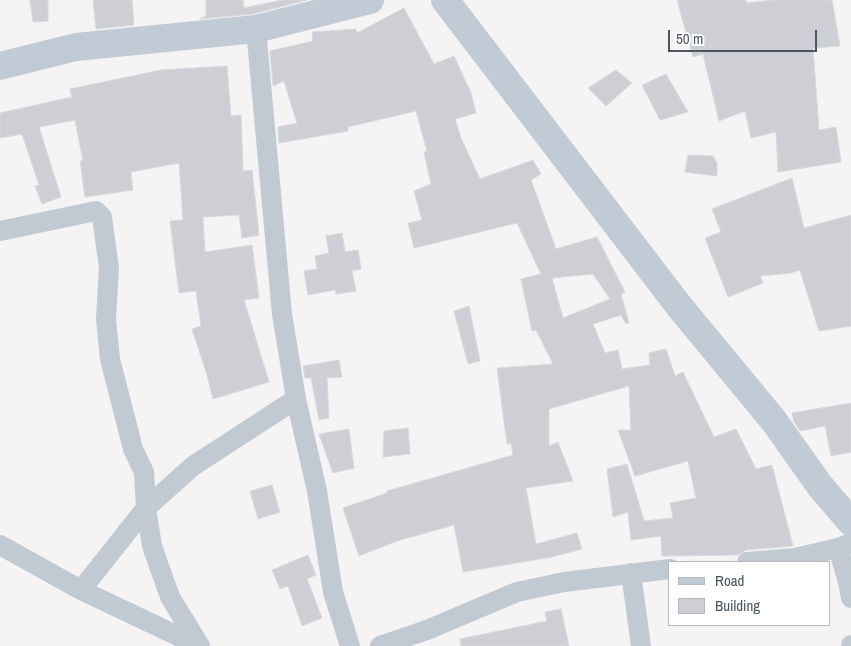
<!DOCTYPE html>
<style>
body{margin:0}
#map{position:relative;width:851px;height:646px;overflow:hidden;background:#f5f3f3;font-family:"Archivo Narrow",sans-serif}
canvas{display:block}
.legend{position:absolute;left:668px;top:561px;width:162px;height:65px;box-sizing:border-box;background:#fff;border:1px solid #b7bbc0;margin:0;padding:6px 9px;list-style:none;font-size:15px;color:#4a5661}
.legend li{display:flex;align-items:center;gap:10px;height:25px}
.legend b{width:25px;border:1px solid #b7bbc0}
.scale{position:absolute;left:668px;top:30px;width:149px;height:22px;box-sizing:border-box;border:2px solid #4a5661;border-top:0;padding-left:6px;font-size:15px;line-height:18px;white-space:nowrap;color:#4a5661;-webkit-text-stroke:4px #fff;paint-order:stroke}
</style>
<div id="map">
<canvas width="851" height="646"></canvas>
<ul class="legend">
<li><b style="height:6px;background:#c1cbd6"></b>Road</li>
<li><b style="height:14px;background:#cdcfd5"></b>Building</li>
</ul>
<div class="scale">50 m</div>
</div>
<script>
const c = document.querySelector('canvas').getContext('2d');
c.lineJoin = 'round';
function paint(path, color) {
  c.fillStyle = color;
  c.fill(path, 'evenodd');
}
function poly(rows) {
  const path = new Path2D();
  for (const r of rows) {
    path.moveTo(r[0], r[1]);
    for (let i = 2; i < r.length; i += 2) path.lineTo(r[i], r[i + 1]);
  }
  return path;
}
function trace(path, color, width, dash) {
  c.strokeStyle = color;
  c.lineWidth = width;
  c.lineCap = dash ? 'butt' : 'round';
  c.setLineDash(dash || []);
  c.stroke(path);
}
const building = poly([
 [30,0,48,0,48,21,33,22,30,0],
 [93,0,132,0,134,25,96,29,93,0],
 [206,0,243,0,244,8,282,0,307,0,253,14,200,19,206,16,206,0],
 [677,0,746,0,747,3,773,0,832,0,840,46,813,48,819,130,836,127,841,162,778,172,776,132,751,138,745,111,719,121,703,54,693,57,677,0],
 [404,8,434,64,454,56,471,93,476,113,455,119,461,138,480,179,533,160,541,174,531,180,556,249,597,237,625,292,621,294,629,323,626,324,621,315,593,324,605,353,618,350,622,369,650,365,649,353,666,349,675,376,683,372,714,437,736,429,756,469,772,465,793,546,746,550,738,555,662,556,661,536,631,540,628,512,613,517,607,469,627,464,644,521,673,518,670,503,696,498,688,461,635,476,618,430,631,430,629,386,549,409,549,446,558,442,573,481,526,488,536,544,577,533,582,549,552,557,463,572,454,525,397,541,359,556,343,508,387,493,387,491,513,455,511,443,507,444,497,368,553,364,536,330,532,331,521,279,541,274,517,223,414,248,408,223,422,220,414,191,431,184,424,152,427,151,416,111,348,127,348,131,279,143,278,127,297,123,284,81,273,86,270,51,313,41,312,32,356,29,357,33,404,8],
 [593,274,610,299,563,318,552,278,593,274],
 [227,66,231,116,241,115,243,171,252,170,259,235,242,238,239,215,203,217,205,252,252,245,259,298,244,300,269,382,213,399,207,375,192,329,201,326,196,291,179,293,170,221,183,220,179,163,131,172,133,190,85,197,80,161,83,161,75,120,39,127,61,197,42,204,35,186,39,185,22,134,0,138,0,113,72,97,70,89,161,70,227,66],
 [616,70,632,83,606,106,588,88,616,70],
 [666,74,688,112,660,120,642,85,666,74],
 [688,155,713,156,717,163,717,176,685,172,688,155],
 [792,178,804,228,851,215,851,326,819,331,800,270,791,273,760,276,763,283,728,297,705,238,721,232,712,209,792,178],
 [342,233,345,252,358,250,361,269,352,271,356,291,336,294,335,290,308,295,304,271,317,269,315,256,329,253,326,236,342,233],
 [469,306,480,361,468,364,454,311,469,306],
 [339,360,342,377,327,378,329,418,319,420,311,378,305,378,303,366,339,360],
 [851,403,851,452,831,456,825,426,800,431,794,422,792,413,851,403],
 [408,428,410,454,383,457,384,431,408,428],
 [349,429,354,468,333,473,319,434,349,429],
 [272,485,280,512,258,519,250,491,272,485],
 [308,555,316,575,307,579,322,618,302,626,288,586,280,589,272,570,308,555],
 [561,609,569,646,461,646,460,639,547,621,545,612,561,609]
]);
const street = poly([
 [256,29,282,314,296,399,317,491,333,592,350,646],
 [0,231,96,211,102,217,109,268,106,319,110,359,133,449,144,472,146,508,152,546,170,597,200,646],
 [0,545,81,590,199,646],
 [838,548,848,582,851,598],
 [747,562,795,558,838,548,851,543],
 [631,573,641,646],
 [81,590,146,508,193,466,296,399],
 [380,646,427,630,517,592,564,582,670,569],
 [851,646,851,645]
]);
const secondary = poly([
 [445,0,679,306,774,421,820,486,851,522],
 [0,66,76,47,256,29,370,0]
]);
paint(building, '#cdcfd5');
trace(building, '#d7d9de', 1);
trace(street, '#c1cad2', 20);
trace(secondary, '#c1cbd6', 28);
</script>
